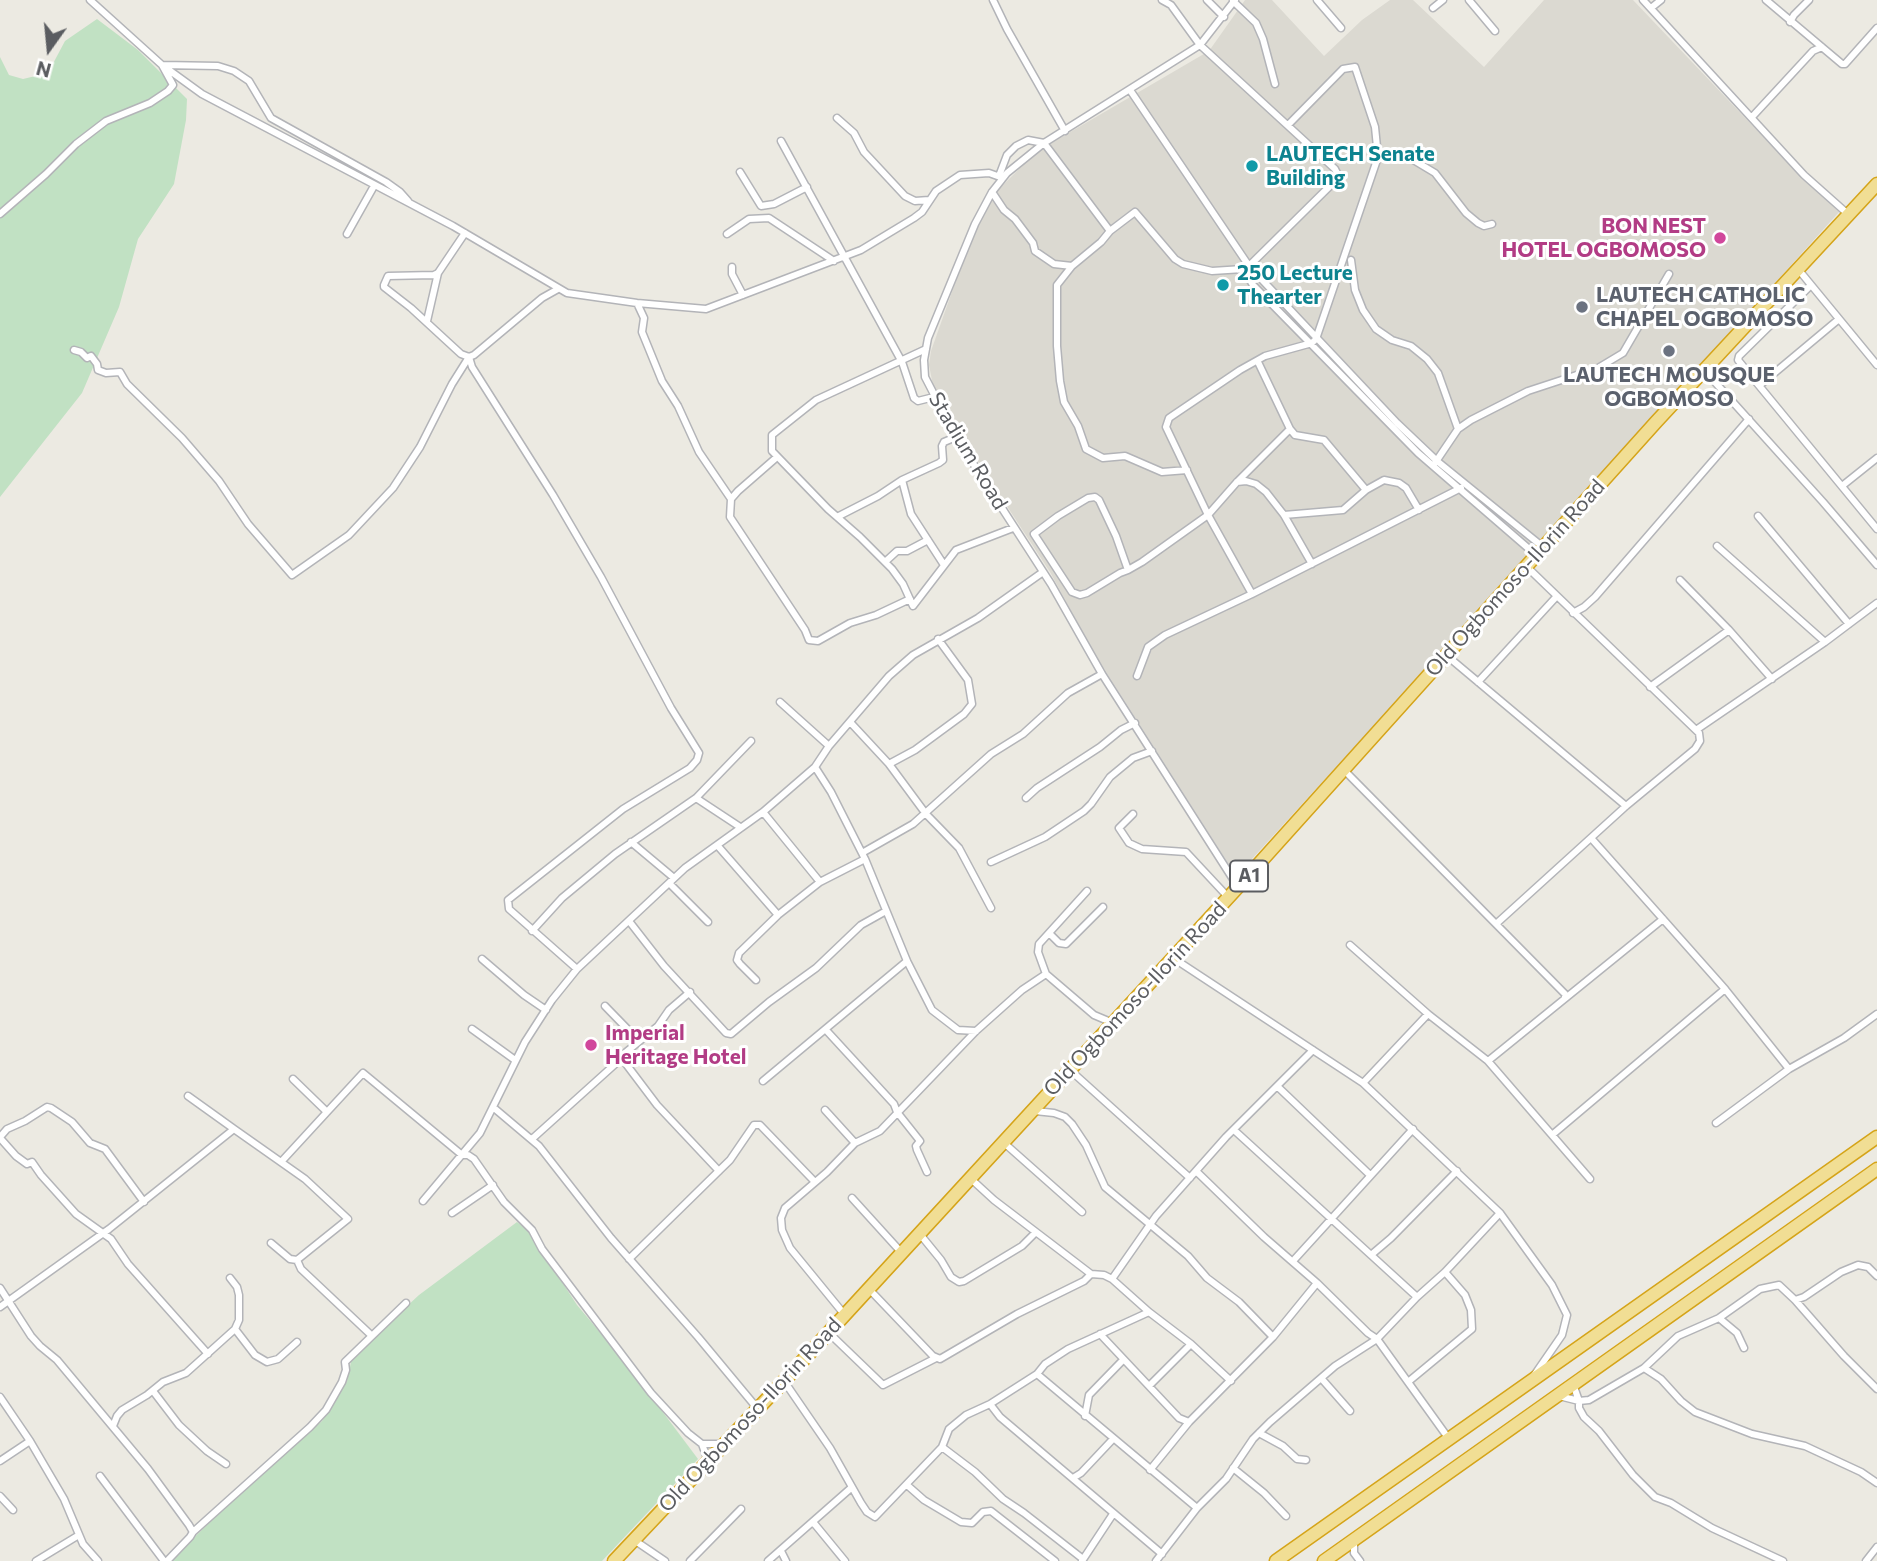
<!DOCTYPE html>
<style>
body{margin:0}
#map{position:relative;width:1877px;height:1561px;overflow:hidden;background:#eceae2;font-family:Commissioner,sans-serif}
canvas{display:block}
.north{position:absolute;left:14px;top:14px;width:70px;height:70px;-webkit-text-stroke:5px #fff;paint-order:stroke;rotate:195deg;font-size:19px;font-weight:700;line-height:28px;text-align:center;color:#5b5d61}
.north::after{content:'';display:block;margin:auto;width:24px;height:32px;background:#5b5d61;clip-path:polygon(50% 0,100% 100%,50% 72%,0 100%)}
</style>
<div id="map">
<canvas width="1877" height="1561"></canvas>
<div class="north">N</div>
</div>
<script>
const c = document.querySelector('canvas').getContext('2d');
c.lineJoin = 'round';
function paint(path, color) {
  c.fillStyle = color;
  c.fill(path, 'evenodd');
}
function poly(rows) {
  const path = new Path2D();
  for (const r of rows) {
    path.moveTo(r[0], r[1]);
    for (let i = 2; i < r.length; i += 2) path.lineTo(r[i], r[i + 1]);
  }
  return path;
}
function trace(path, color, width, dash) {
  c.strokeStyle = color;
  c.lineWidth = width;
  c.lineCap = dash ? 'butt' : 'round';
  c.setLineDash(dash || []);
  c.stroke(path);
}
function write(font, color, halo, rows, align = 'center') {
  c.font = font + ' Commissioner,sans-serif';
  c.lineWidth = 6;
  c.setLineDash([]);
  c.textBaseline = 'middle';
  c.strokeStyle = halo;
  c.fillStyle = color;
  for (const [text, x, y, turn = 0] of rows) {
    c.save();
    c.translate(x, y);
    c.rotate((+turn || 0) * Math.PI / 180);
    c.textAlign = isNaN(turn) ? turn : align;
    if (halo) c.strokeText(text, 0, 0);
    c.fillText(text, 0, 0);
    c.restore();
  }
}
const education = poly([
 [1245,0,1272,0,1324,56,1362,20,1390,0,1413,0,1484,67,1544,0,1633,0,1770,144,1839,212,1544,540,1239,873,1233,871,1094,653,1050,572,935,396,929,365,931,351,970,241,996,192,1036,152,1209,51]
]);
const green = poly([
 [97,19,138,50,187,99,186,120,174,184,138,239,119,307,82,393,0,497,0,57,9,75,23,79,48,73,65,41],
 [517,1222,528,1230,577,1305,629,1367,698,1459,602,1561,170,1561,256,1477,322,1421,347,1381,352,1357,419,1295]
]);
const street = poly([
 [90,0,162,65,202,94,453,226,567,293,637,303,706,309,861,250,914,218,922,212,936,191,960,175,989,173,1003,178],
 [993,0,1007,29,1065,131],
 [1207,0,1224,17],
 [1235,0,1200,45,1044,143,1007,173,992,192,975,224,928,338,924,360,925,377,956,437,1051,584,1102,674,1238,887],
 [1317,0,1341,28],
 [1469,0,1495,31],
 [1643,0,1804,175,1849,215],
 [1766,0,1842,64,1845,64,1877,28],
 [1233,1,1256,23,1263,39,1275,84],
 [1433,8,1443,0],
 [1651,8,1661,0],
 [1790,22,1794,15,1809,0],
 [1130,90,1249,266,1397,423,1437,461,1543,547],
 [1752,117,1813,51,1822,47],
 [837,118,854,133,864,152,905,196,915,201,929,200],
 [781,141,902,362,914,398,918,401,934,397],
 [1378,157,1394,155,1410,158,1435,173,1466,213,1478,223,1484,226,1492,224],
 [740,172,761,206,774,204,807,187],
 [999,176,1007,155,1016,146,1028,140,1044,143,1110,231,1101,242,1072,266,1057,285,1057,346,1060,381,1064,402,1078,426,1086,449,1103,458,1125,456,1162,472,1187,470],
 [992,192,1004,210,1015,219,1033,243,1035,251,1054,264,1072,266],
 [0,214,46,174,76,144,106,121,150,103,168,91,173,85,162,65,218,66,234,71,249,81,271,118,386,182,400,192,408,201],
 [1110,231,1135,212,1175,259,1183,264,1212,271,1243,269,1249,266,1336,180,1338,175,1335,169,1200,45,1171,5,1162,0],
 [465,233,438,273,434,275,388,276,384,285,384,287,411,308,461,354,469,357,474,355,542,298,558,289],
 [347,234,374,186],
 [727,234,749,219,769,218,834,261],
 [1351,260,1355,290,1363,310,1376,329,1392,340,1411,346,1427,359,1438,373,1458,429],
 [732,267,732,274,743,295],
 [1243,269,1253,285,1418,453,1536,555],
 [1798,269,1877,365],
 [1811,285,1739,356,1738,360,1877,529],
 [637,303,644,318,642,332,662,381,678,406,699,452,731,499],
 [427,321,438,273],
 [926,349,816,400,772,435,772,451,828,509,860,537,892,569,903,584,913,606,956,550,1013,528],
 [74,350,81,352,87,358,91,356,97,364,98,370,106,373,120,372,127,384,182,438,219,481,248,524,292,575,349,535,393,488,420,447,452,384,469,357,472,367,553,495,601,577,671,708,699,753,697,760,690,768,623,809,508,900,509,909,577,969],
 [1258,362,1290,429,1295,435,1324,440,1366,490],
 [1704,370,1823,502,1877,565],
 [1760,385,1839,319],
 [777,457,738,491,731,499,730,517,805,630,809,640,818,641,850,623,876,615,910,599],
 [1435,463,1458,429,1471,420,1528,391,1598,368,1623,353,1669,274],
 [902,480,911,514,944,565],
 [1237,482,1246,481,1256,484,1266,492,1284,515,1312,564],
 [1842,486,1877,458],
 [1284,515,1343,510,1366,490,1384,480,1399,483,1406,488,1419,510],
 [1758,516,1849,624],
 [837,517,878,496,902,480,939,463,943,460,942,446,944,442,956,437],
 [1717,546,1825,642],
 [885,562,897,551,907,551,928,540],
 [1128,570,1116,536,1099,500,1095,497,1088,498,1058,516,1034,534,1072,592,1080,595,1087,593,1120,573,1128,570,1142,562,1208,515,1237,482,1290,429],
 [1680,580,1729,630,1772,679],
 [1252,594,1208,515,1166,427,1169,418,1240,370,1265,356,1312,343,1316,339,1378,157,1375,127,1355,67,1343,69,1288,125],
 [1573,613,1584,607,1595,597,1749,419],
 [1446,655,1626,806],
 [1137,676,1148,647,1165,635,1252,594,1461,488],
 [1478,682,1557,596],
 [1650,687,1729,630],
 [780,702,829,746],
 [850,722,889,764,926,814,959,848,991,908],
 [1696,730,1825,642,1877,603],
 [889,764,915,750,964,714,972,704,968,680,938,639],
 [815,767,831,792,865,859,907,961,932,1010,958,1030,976,1031],
 [1343,769,1565,994,1565,998],
 [696,798,740,827],
 [1026,798,1037,788,1100,747,1121,730,1135,723],
 [763,812,820,882],
 [1133,814,1119,828,1129,843,1142,849,1186,852,1228,897],
 [1591,838,1725,989,1789,1069],
 [631,842,674,878],
 [717,845,778,915],
 [862,853,913,824,991,754,1023,734,1068,693,1102,674],
 [991,862,1045,837,1084,811,1091,804,1110,777,1133,758,1152,751],
 [669,883,708,922],
 [1087,891,1039,944,1038,952,1046,974,1094,1015,1113,1023],
 [629,921,664,966,726,1033,731,1034,769,1002,816,968,861,925,886,911],
 [1496,924,1626,806,1695,749,1700,741,1699,733,1526,566],
 [532,931,562,898,615,854,696,798,751,741],
 [1049,933,1059,943,1066,944,1103,907],
 [1350,945,1428,1014,1488,1061,1590,1179],
 [1173,958,1363,1083,1500,1213,1552,1285,1567,1315,1562,1335,1533,1377],
 [482,959,524,995,546,1010],
 [756,980,740,964,737,960,739,953,778,915,820,882,865,859],
 [690,992,669,1010,658,1026,625,1053,623,1060,657,1105,719,1171],
 [605,1006,639,1041],
 [472,1029,515,1060],
 [826,1030,894,1104,897,1112,920,1141,916,1146,917,1150,927,1172],
 [1488,1061,1663,919],
 [1070,1070,1190,1178],
 [293,1079,327,1112,363,1073,462,1155,468,1155,474,1159,504,1202,532,1230,542,1249,651,1393,688,1433,702,1444,708,1461],
 [763,1081,907,961],
 [1363,1083,1428,1014],
 [1278,1087,1370,1175],
 [188,1096,234,1129],
 [494,1108,539,1146,611,1238,698,1337,757,1408],
 [825,1110,855,1143],
 [1035,1111,1054,1113,1065,1117,1072,1124,1086,1145,1105,1187,1188,1256,1207,1278,1239,1302,1273,1337],
 [1716,1123,1789,1069,1844,1038,1877,1014],
 [1234,1130,1417,1297],
 [1552,1135,1725,989],
 [0,1137,7,1129,25,1121,47,1107,51,1108,72,1122,90,1143,105,1149,144,1202],
 [0,1138,16,1156,27,1164,32,1162,41,1175,76,1214,111,1239,128,1264,208,1354],
 [532,1139,623,1057],
 [1003,1142,1082,1212],
 [281,1162,327,1112],
 [1196,1171,1264,1237,1317,1283,1368,1333,1377,1339,1449,1439],
 [970,1178,994,1200,1091,1274,1104,1275,1112,1279,1149,1312,1191,1344,1231,1381],
 [852,1198,901,1252],
 [423,1201,480,1133,525,1042,552,1000,577,969,685,868,763,812,815,767,829,746,889,676,913,655,978,618,1043,572],
 [452,1213,493,1185],
 [919,1233,941,1260,951,1277,959,1282,964,1281,1022,1246,1035,1233],
 [1371,1255,1391,1238,1457,1171],
 [629,1259,730,1160,754,1125,760,1125,814,1181],
 [297,1260,301,1269,371,1335],
 [1293,1261,1413,1129],
 [1112,1279,1156,1216,1226,1137,1313,1050],
 [0,1288,31,1336,40,1346,57,1360,148,1469,189,1525,193,1532,190,1537,167,1561],
 [869,1289,933,1356,940,1359,1017,1314,1084,1281,1091,1274],
 [1795,1300,1844,1356,1877,1389],
 [0,1307,109,1229,234,1129,305,1179,348,1219,297,1260,290,1259,271,1243],
 [844,1314,790,1248,782,1230,781,1218,785,1208,827,1172,855,1143,880,1131,976,1031,1022,990,1046,974],
 [1719,1318,1737,1333,1744,1348],
 [235,1329,255,1355,267,1362,278,1359,297,1342],
 [829,1333,883,1385,936,1358],
 [1100,1334,1179,1418,1189,1422,1273,1337,1317,1283],
 [1644,1368,1678,1336,1719,1318,1760,1289,1779,1285,1795,1300,1804,1297,1841,1272,1858,1265,1868,1267,1877,1276],
 [1037,1374,1197,1508],
 [1321,1378,1350,1411],
 [784,1381,830,1448,861,1503,867,1512,875,1517,942,1447,949,1429,966,1415,990,1404,1037,1374,1045,1364,1068,1349,1149,1312],
 [1408,1382,1472,1329,1471,1310,1465,1295,1445,1272],
 [1573,1384,1579,1401,1579,1408,1584,1417,1599,1431,1633,1475,1655,1497,1671,1503,1712,1528,1783,1561],
 [1149,1386,1191,1344],
 [153,1391,179,1425,207,1451,226,1464],
 [1559,1396,1579,1401,1589,1400,1644,1368,1661,1379,1681,1401,1695,1412,1752,1434,1805,1446,1861,1472,1877,1483],
 [0,1397,30,1441,64,1499,83,1544,98,1561],
 [990,1404,1000,1417,1162,1554],
 [1085,1416,1089,1395,1123,1360],
 [113,1426,117,1416,122,1410,147,1395,163,1382,186,1373,235,1329,239,1320,239,1295,237,1287,230,1278],
 [1259,1433,1283,1446,1297,1459,1306,1460],
 [702,1444,724,1444],
 [942,1447,975,1472,1003,1499,1024,1513,1083,1559],
 [0,1461,30,1441],
 [1233,1468,1264,1493,1286,1516],
 [1150,1470,1189,1422],
 [100,1476,164,1561],
 [1073,1478,1081,1473,1113,1439],
 [907,1485,924,1500,961,1522,972,1523,983,1512,991,1511,1055,1561],
 [0,1496,13,1510],
 [813,1522,845,1561],
 [193,1532,310,1427,326,1410,342,1382,346,1370,345,1362,406,1303],
 [634,1540,665,1561],
 [1354,1541,1354,1553,1360,1561],
 [781,1551,786,1561],
 [36,1561,79,1535],
 [690,1561,741,1509],
 [768,1561,851,1488],
 [1082,1561,1113,1514],
 [1156,1561,1197,1508,1226,1479,1253,1439,1270,1422,1335,1366,1377,1339,1417,1297,1445,1272,1500,1213],
 [1866,1561,1877,1547]
]);
const highway = poly([
 [614,1561,784,1381,1238,887,1656,422,1877,184],
 [1276,1561,1877,1137],
 [1324,1561,1877,1169]
]);
const markers = [
 [1252,166,7,"#0f9aa8"],
 [1720,238,7,"#d1479c"],
 [1223,285,7,"#0f9aa8"],
 [1582,307,7,"#6b7280"],
 [1669,351,7,"#6b7280"],
 [591,1045,7,"#d1479c"]
];
const shields = [
 [1249,876,38]
];
const shieldNames = [
 ["A1",1249,876]
];
const cultureNames = [
 ["LAUTECH Senate",1266,154],
 ["Building",1266,178],
 ["250 Lecture",1237,273],
 ["Thearter",1237,297]
];
const hotelNames = [
 ["BON NEST",1706,226],
 ["HOTEL OGBOMOSO",1706,250],
 ["Imperial",605,1033,"left"],
 ["Heritage Hotel",605,1057,"left"]
];
const worshipNames = [
 ["LAUTECH CATHOLIC",1596,295],
 ["CHAPEL OGBOMOSO",1596,319],
 ["LAUTECH MOUSQUE",1669,375,"center"],
 ["OGBOMOSO",1669,399,"center"]
];
const streetNames = [
 ["Stadium Road",968,451,59],
 ["Old Ogbomoso-Ilorin Road",1515,578,-48],
 ["Old Ogbomoso-Ilorin Road",1135,999,-47],
 ["Old Ogbomoso-Ilorin Road",750,1415,-47]
];
paint(education, '#dbd9d1');
paint(green, '#c1e1c3');
trace(street, '#b3b4b8', 9);
trace(highway, '#d5a419', 15);
trace(street, '#fff', 6);
trace(highway, '#f1de94', 12);
for (const [x, y, r, color] of markers) {
  const dot = new Path2D();
  dot.arc(x, y, r, 0, 2 * Math.PI);
  c.fillStyle = color;
  c.fill(dot);
  trace(dot, '#fff', 2.5);
}
for (const [x, y, w] of shields) {
  const box = new Path2D();
  box.roundRect(x - w / 2, y - 15.5, w, 31, 5);
  c.fillStyle = '#fff';
  c.fill(box);
  trace(box, '#5b5d61', 2);
}
write('bold 19px', '#5b5d61', null, shieldNames);
write('bold 21px', '#0d838f', '#fff', cultureNames, 'left');
write('bold 21px', '#b23c85', '#fff', hotelNames, 'right');
write('bold 21px', '#5b616d', '#fff', worshipNames, 'left');
write('21px', '#5b5d61', '#fff', streetNames);
</script>
